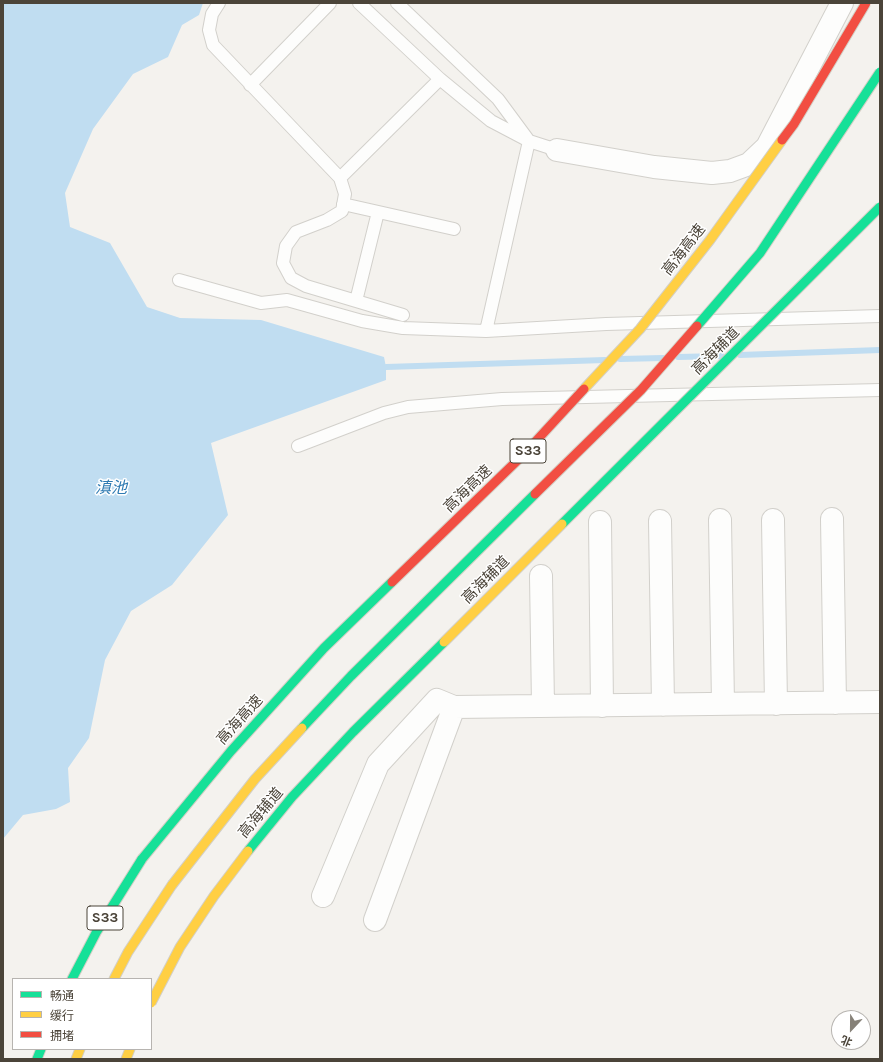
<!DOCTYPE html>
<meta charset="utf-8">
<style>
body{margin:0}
#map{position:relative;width:883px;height:1062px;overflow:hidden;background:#f4f2ee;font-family:Karla,"Noto Sans SC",sans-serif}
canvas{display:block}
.frame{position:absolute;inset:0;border:4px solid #4b4439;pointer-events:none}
.legend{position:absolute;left:12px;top:978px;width:140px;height:72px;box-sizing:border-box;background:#fff;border:1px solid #b7b4b0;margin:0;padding:5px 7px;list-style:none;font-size:12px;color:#4b4439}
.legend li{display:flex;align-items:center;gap:8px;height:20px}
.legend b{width:20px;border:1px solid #b7b4b0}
.north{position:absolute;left:831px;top:1010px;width:40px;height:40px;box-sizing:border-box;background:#fff;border:1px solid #b7b4b0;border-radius:50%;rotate:202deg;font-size:11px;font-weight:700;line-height:16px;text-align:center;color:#4b4439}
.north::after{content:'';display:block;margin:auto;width:14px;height:18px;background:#868178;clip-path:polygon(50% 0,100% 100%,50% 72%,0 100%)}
</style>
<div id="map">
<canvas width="883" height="1062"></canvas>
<div class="frame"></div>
<ul class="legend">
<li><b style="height:5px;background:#16e098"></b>畅通</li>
<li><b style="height:5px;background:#ffcf43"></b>缓行</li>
<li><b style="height:5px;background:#f24e42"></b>拥堵</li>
</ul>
<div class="north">北</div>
</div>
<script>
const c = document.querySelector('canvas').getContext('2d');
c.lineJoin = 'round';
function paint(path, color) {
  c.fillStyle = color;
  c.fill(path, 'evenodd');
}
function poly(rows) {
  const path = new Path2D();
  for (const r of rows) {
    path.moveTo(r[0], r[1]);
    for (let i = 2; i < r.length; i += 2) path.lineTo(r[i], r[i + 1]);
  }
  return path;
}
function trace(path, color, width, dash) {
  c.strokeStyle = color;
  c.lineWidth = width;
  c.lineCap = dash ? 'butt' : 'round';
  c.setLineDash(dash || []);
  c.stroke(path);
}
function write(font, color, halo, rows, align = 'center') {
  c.font = font + ' Karla,"Noto Sans SC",sans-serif';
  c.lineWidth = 3;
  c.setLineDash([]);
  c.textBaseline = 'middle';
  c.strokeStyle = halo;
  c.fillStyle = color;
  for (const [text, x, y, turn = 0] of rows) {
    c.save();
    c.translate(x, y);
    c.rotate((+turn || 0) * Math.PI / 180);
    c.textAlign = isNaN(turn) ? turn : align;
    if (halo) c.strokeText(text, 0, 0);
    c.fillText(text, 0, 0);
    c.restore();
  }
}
const water = poly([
 [3,3,203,3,199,15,182,25,168,57,133,74,93,129,65,193,70,227,110,243,147,307,180,318,261,320,384,357,386,367,386,380,211,443,228,515,172,585,131,611,105,660,89,738,68,768,70,802,56,809,23,815,3,839]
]);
const stream = poly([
 [740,355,880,350],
 [678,357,722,356],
 [620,359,663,358],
 [386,367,605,360]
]);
const lane = poly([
 [219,3,212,14,209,30,213,45,340,178,440,79],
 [359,3,440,79,491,121,529,141,557,150],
 [397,3,498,99,529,141,486,331],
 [250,85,330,3],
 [340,178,345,194,342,211,327,220,296,232,286,246,283,263,291,278,306,286,403,315],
 [343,204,454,229],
 [179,280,261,303,287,300,362,321,403,328,486,331,606,324,880,316],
 [356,301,378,212],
 [298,446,384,413,408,407,502,399,880,390]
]);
const street = poly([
 [557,150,654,167,712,173,730,171,749,164,767,147,842,3],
 [832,519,835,703],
 [720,520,723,704],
 [773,520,776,704],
 [660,521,663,705],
 [600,522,602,706],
 [541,576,543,706],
 [323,896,378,764,437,700,454,707,880,702],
 [375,920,454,707]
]);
const fast = poly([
 [72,979,97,931,142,859],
 [37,1059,41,1049]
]);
const slow = poly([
 [114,979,128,952,172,885],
 [76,1059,80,1049],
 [126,1059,130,1049]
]);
const fastBridge = poly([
 [697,326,760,253,880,72],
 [562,524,880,207],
 [302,728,351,676,535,494],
 [248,851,292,797,353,732,444,642],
 [142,859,231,751,324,648,392,582]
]);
const slowBridge = poly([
 [584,389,640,329,710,240,782,140],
 [444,642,562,524],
 [172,885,255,779,302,728],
 [151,1003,180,947,214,896,248,851]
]);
const jamBridge = poly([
 [782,140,794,124,866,3],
 [535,494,641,390,697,326],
 [392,582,525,453,584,389]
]);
const shields = [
 [528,451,36],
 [105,918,36]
];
const shieldNames = [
 ["S33",528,451],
 ["S33",105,918]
];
const streetNames = [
 ["高海高速",684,250,-52],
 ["高海辅道",716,351,-45],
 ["高海高速",468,489,-44],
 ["高海辅道",486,580,-45],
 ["高海高速",240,720,-48],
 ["高海辅道",261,813,-50]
];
const waterNames = [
 ["滇池",111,488]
];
paint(water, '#c0ddf1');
trace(stream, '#c0ddf1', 6);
trace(lane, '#d2d0cb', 14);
trace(street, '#d2d0cb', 24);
trace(fast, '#d3cfc5', 11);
trace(slow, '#d3cfc5', 11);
trace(lane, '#fdfdfc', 12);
trace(street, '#fdfdfc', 22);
trace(fast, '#16e098', 9);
trace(slow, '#ffcf43', 9);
trace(fastBridge, '#d3cfc5', 11, []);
trace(slowBridge, '#d3cfc5', 11, []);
trace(jamBridge, '#d3cfc5', 11, []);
trace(fastBridge, '#16e098', 9);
trace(slowBridge, '#ffcf43', 9);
trace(jamBridge, '#f24e42', 9);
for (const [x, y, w] of shields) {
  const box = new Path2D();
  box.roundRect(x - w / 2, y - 12, w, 24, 3);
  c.fillStyle = '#fff';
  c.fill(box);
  trace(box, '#4b4439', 1);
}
write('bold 14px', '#4b4439', null, shieldNames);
write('15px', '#4b4439', '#fff', streetNames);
write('italic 16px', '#2e7ab2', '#fff', waterNames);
</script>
